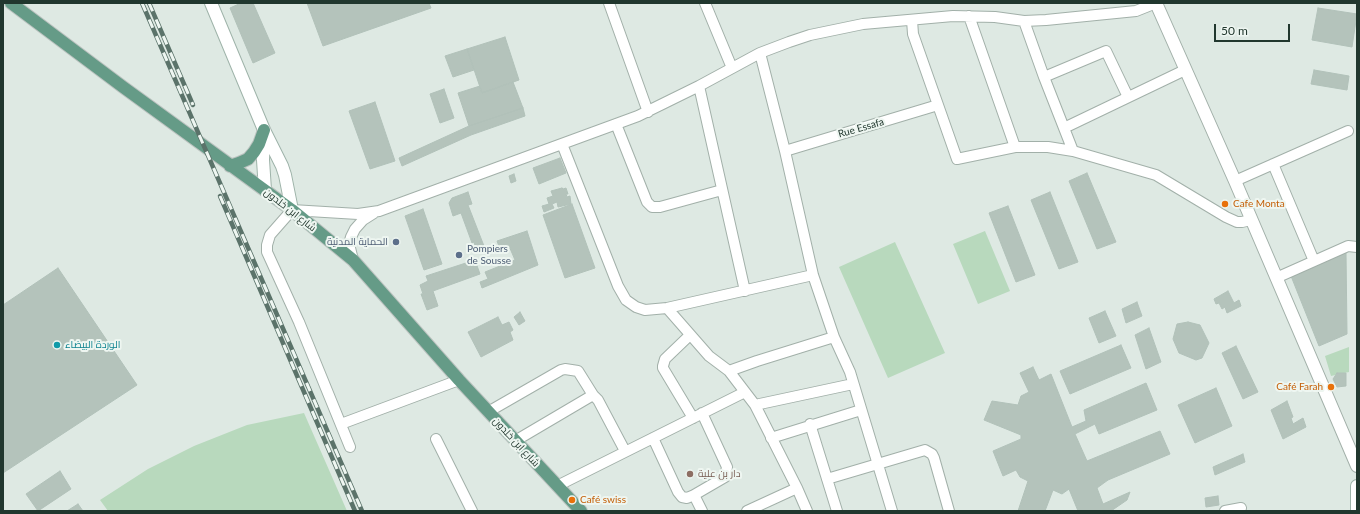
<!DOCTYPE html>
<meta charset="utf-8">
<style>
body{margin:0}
#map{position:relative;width:1360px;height:514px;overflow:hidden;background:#dee9e3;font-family:Lato,sans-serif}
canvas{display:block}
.frame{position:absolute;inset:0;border:4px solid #21372e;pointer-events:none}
.scale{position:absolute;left:1214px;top:24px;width:76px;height:18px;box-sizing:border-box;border:2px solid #21372e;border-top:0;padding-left:5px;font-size:12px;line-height:14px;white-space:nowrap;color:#21372e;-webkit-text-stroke:3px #eef6f1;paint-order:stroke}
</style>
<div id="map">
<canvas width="1360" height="514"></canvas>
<div class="frame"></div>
<div class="scale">50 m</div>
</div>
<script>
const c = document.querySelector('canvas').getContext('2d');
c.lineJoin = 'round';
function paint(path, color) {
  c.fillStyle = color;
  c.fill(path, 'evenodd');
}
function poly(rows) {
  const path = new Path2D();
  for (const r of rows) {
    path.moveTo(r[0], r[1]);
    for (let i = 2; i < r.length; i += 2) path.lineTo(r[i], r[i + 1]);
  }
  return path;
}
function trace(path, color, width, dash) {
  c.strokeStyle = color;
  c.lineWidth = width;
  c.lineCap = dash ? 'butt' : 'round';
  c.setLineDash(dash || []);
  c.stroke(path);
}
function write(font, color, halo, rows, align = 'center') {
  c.font = font + ' Lato,Cairo,sans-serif';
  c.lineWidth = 4;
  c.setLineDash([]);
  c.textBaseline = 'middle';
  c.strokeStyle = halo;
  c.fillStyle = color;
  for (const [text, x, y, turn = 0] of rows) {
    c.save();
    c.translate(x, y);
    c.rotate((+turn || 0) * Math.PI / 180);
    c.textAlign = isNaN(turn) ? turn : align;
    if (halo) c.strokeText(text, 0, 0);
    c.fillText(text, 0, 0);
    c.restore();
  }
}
const green = poly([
 [985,231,1010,291,978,304,953,244],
 [895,242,945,353,888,378,839,267],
 [1349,347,1349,372,1331,376,1325,356],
 [304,413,347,511,108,511,100,500,148,469,194,446,247,425]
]);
const building = poly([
 [241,3,253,3,275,53,253,63,230,8,241,3],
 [307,3,429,3,431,8,323,46,307,3],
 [1318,8,1357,14,1352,47,1312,40,1318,8],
 [505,37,519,80,482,93,467,49,505,37],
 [467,49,474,70,453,77,445,56,467,49],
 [1314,70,1349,76,1347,90,1311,84,1314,70],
 [513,82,523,108,469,126,458,93,480,86,482,93,513,82],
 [444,89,454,118,440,123,430,94,444,89],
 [375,102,395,161,370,169,349,111,375,102],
 [523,108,525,116,471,135,402,166,399,158,469,126,523,108],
 [560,158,566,173,539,184,533,168,560,158],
 [1087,173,1116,242,1097,249,1069,181,1087,173],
 [514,174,516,181,511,183,509,176,514,174],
 [562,188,563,189,566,188,568,194,566,194,567,197,570,196,571,204,558,207,557,202,552,204,554,208,544,212,542,206,549,204,547,198,553,196,551,191,562,188],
 [468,192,472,204,468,205,484,246,476,249,474,242,472,243,461,213,453,216,449,203,452,198,468,192],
 [1050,192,1078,262,1059,269,1031,200,1050,192],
 [572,204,595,268,565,278,543,215,572,204],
 [1008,206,1035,275,1016,282,989,213,1008,206],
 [423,209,442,264,424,270,405,216,423,209],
 [527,231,538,265,482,288,480,282,488,279,485,272,515,260,509,246,500,249,497,241,527,231],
 [1346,252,1347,334,1319,346,1291,276,1346,252],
 [475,260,480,274,433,291,438,306,427,310,421,294,423,294,420,285,428,281,426,276,475,260],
 [58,268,137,385,3,473,3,305,58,268],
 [1228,291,1234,303,1239,300,1241,306,1227,313,1225,307,1222,309,1219,303,1216,304,1214,299,1228,291],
 [1137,302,1142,316,1126,323,1122,309,1137,302],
 [1105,311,1116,336,1099,343,1089,318,1105,311],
 [520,312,525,321,519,325,514,317,520,312],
 [498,317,502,325,509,322,513,330,510,332,513,340,481,357,468,332,498,317],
 [1188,322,1200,325,1209,343,1202,358,1196,360,1179,353,1173,339,1177,324,1188,322],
 [1149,328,1161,362,1146,369,1135,335,1149,328],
 [1121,345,1131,368,1070,394,1060,371,1121,345],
 [1236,346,1258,392,1243,399,1222,353,1236,346],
 [1033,367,1039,380,1051,374,1072,427,1086,421,1084,410,1146,383,1157,410,1099,434,1095,424,1075,434,1087,461,1160,431,1170,454,1108,480,1097,488,1103,504,1130,492,1127,500,1111,511,1078,511,1069,489,1062,494,1053,490,1045,511,1018,511,1028,481,1020,477,1016,470,1003,476,993,451,1021,439,1021,435,984,420,992,401,1018,405,1021,396,1029,392,1020,373,1033,367],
 [1337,373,1346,373,1346,386,1337,387,1333,379,1337,373],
 [1216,388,1232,426,1195,443,1178,405,1216,388],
 [1287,401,1293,417,1291,418,1293,424,1303,418,1306,427,1283,439,1271,410,1287,401],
 [1243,454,1245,462,1215,475,1213,467,1243,454],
 [60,471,71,489,38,511,26,494,60,471],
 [1218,496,1219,505,1206,507,1205,498,1218,496],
 [78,504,83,511,67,511,78,504]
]);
const minor = poly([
 [609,3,648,112],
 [705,3,732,68],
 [969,16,1015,147],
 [912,20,913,34,957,159,1015,147,1048,147,1073,151,1156,175,1226,217,1237,222,1242,222,1251,220],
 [1024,21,1044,77,1073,151],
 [760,53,785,151,813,275,834,337],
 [1044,77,1106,51,1128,97],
 [699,86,745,291],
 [616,124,647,202,652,207,660,207,722,190],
 [1064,128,1185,70],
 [562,144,618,286,626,300,636,307,645,310,667,308,813,275],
 [785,151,938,105],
 [1273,164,1314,261],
 [1235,181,1348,131],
 [353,260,349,244,351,237,355,229,363,220,374,213],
 [1276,278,1348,246,1357,247],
 [667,308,709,356,729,371,755,405,797,488,807,511],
 [690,335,665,359,663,366,663,368,693,418],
 [729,371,757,361,834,337,850,372,892,511],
 [755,405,853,384],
 [488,412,561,370,565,369,578,371,593,395],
 [341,424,459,380],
 [810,424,837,511],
 [653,438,678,492,682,497,687,498,694,495,702,511],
 [771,438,861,410],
 [436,439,472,511],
 [515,441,593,395,598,400,625,451],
 [350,447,299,322,267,252,267,245,270,235,292,210,358,214,379,211,638,116,699,86,760,53,789,42,810,35,863,24,953,16,995,17,1024,21,1046,20,1136,11,1156,3],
 [827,479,925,450,932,454,934,458,949,511],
 [557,486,745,392],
 [694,495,725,477,727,467,702,413],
 [747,511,797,488],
 [1225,511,1241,508]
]);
const tertiary = poly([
 [1156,3,1235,181,1357,466]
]);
const secondary = poly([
 [211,3,264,130,282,166,285,175,292,210],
 [264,133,263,160,265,190],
 [1357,511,1357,486]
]);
const primary = poly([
 [11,3,123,87,292,210,353,260,459,380,581,511],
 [230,166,239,163,248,159,254,152,259,144,264,130]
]);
const rail = poly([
 [142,3,362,511],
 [149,3,193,105],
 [220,196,355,511]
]);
const markers = [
 [1225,204,4,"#e8710a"],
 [396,242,4,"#5c6f8a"],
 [459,255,4,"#5c6f8a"],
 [57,345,4,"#0f9aa8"],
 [1331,387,4,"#e8710a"],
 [690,474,4,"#8d6e63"],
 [572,500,4,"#e8710a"]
];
const streetNames = [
 ["Rue Essafa",861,128,-16],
 ["شارع ابن خلدون",290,210,38],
 ["شارع ابن خلدون",516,442,47]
];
const foodNames = [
 ["Cafe Monta",1233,204],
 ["Café Farah",1323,387,"right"],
 ["Café swiss",580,500]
];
const serviceNames = [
 ["الحماية المدنية",388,242],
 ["Pompiers",467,249,"left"],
 ["de Sousse",467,261,"left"]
];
const cultureNames = [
 ["الوردة البيضاء",65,345]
];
const educationNames = [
 ["دار بن علية",698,474]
];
paint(green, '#b8d9bd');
paint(building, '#b4c3bb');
trace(building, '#b1c1b9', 1);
trace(minor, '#a2b0a9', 12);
trace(tertiary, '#a2b0a9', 14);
trace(secondary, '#9eb3a9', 14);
trace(primary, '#bcc3c0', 14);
trace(minor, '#fff', 10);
trace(tertiary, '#fff', 12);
trace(secondary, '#fff', 12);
trace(primary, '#659b87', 12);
trace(rail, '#5b736a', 4.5);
trace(rail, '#eef6f1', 3, [9]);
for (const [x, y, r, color] of markers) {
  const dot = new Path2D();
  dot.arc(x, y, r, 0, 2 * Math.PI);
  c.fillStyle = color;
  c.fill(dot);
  trace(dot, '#eef6f1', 1.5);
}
write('10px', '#21372e', '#eef6f1', streetNames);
write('10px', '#c56008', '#eef6f1', foodNames, 'left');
write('10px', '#4e5e75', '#eef6f1', serviceNames, 'right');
write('10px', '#0d838f', '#eef6f1', cultureNames, 'left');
write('10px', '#785e54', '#eef6f1', educationNames, 'left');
</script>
